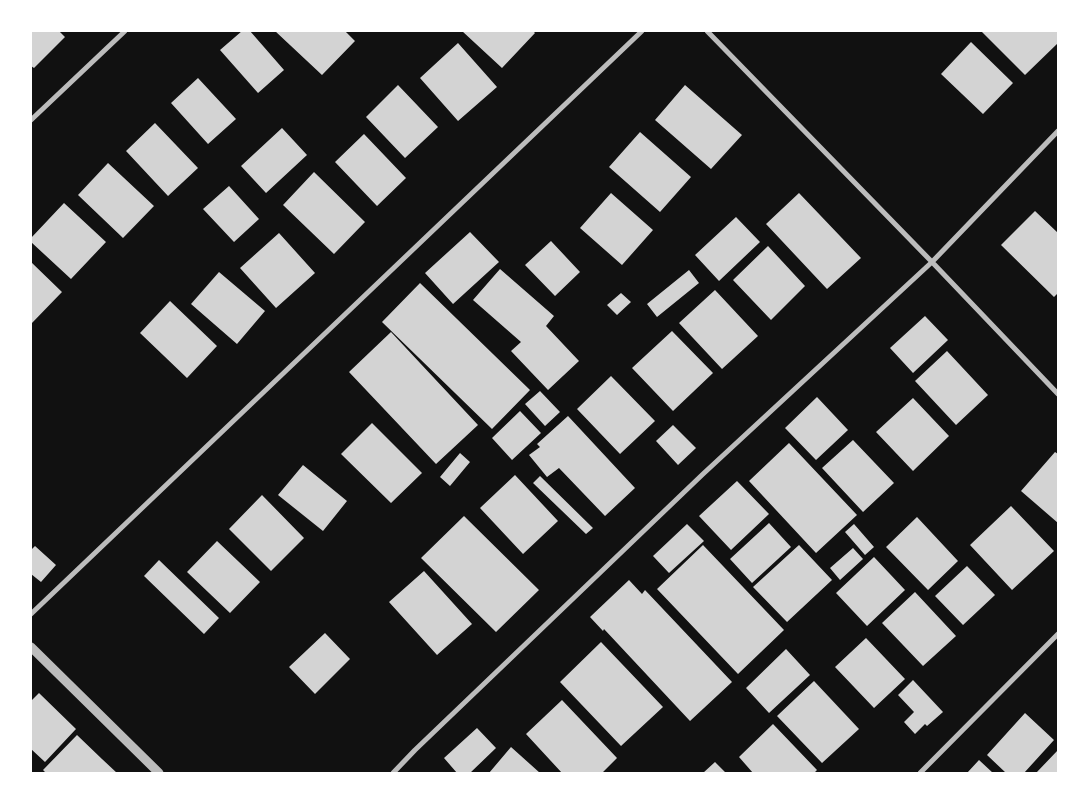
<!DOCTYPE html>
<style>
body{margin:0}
#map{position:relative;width:1089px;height:804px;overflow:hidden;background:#111;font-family:"DejaVu Sans",sans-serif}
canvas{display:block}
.frame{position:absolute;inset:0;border:32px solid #fff;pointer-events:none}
</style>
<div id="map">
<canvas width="1089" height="804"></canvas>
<div class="frame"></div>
</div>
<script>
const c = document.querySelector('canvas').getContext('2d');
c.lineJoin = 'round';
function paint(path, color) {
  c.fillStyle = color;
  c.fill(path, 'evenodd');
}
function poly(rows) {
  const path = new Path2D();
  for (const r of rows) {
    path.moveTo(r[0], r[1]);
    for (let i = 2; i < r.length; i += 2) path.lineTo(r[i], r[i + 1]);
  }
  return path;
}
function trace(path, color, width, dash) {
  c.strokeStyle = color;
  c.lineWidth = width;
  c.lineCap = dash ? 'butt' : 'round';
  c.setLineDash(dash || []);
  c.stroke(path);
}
const building = poly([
 [31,31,59,31,65,37,34,68,31,66],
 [242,31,250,31,284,70,258,93,220,50],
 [275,31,345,31,355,41,322,75],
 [462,31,533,31,535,33,502,68],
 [981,31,1056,31,1058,33,1058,43,1025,75],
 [971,42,1013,83,983,114,941,74],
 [458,43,497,87,458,121,420,78],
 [198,78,236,119,208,144,171,103],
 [398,85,438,127,405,158,366,117],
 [685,85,742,135,711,169,655,120],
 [155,123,198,168,168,196,126,151],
 [282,128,307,155,266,193,241,166],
 [640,132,691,177,660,212,609,167],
 [364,134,406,178,377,206,335,162],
 [108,163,154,206,123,238,78,195],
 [314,172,365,222,334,254,283,205],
 [229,186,259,219,234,242,203,209],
 [611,193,653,230,622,265,580,228],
 [799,193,861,258,827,289,766,224],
 [64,203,106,242,71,279,31,242,31,238],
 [1035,211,1058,233,1058,293,1054,297,1001,245],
 [736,217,760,242,719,281,695,255],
 [470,232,499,262,453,304,425,273],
 [279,233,315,273,276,308,240,268],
 [551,241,580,272,555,296,525,265],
 [768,246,805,286,771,320,733,280],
 [31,262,62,292,31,324],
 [500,269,554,316,546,326,579,361,548,390,511,351,521,342,473,300],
 [689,270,699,283,657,317,647,304],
 [219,272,265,311,237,344,191,304],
 [420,283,530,390,492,429,382,322],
 [715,290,758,336,722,369,679,323],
 [621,293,631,302,617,315,607,305],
 [170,301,217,346,187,378,140,333],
 [925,316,948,340,913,373,890,348],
 [672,331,713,373,673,411,632,368],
 [391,332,478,425,436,464,349,372],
 [947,351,988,395,956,425,915,381],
 [611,376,655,421,620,454,577,409],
 [540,391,560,412,545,426,525,404],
 [817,397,848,430,816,460,785,428],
 [913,398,949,436,913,471,876,432],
 [520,411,541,433,512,460,492,438],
 [568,416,635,488,605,516,559,468,547,477,529,455,540,447,537,444],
 [372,423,422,473,391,503,341,454],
 [673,425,696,448,678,465,656,441],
 [853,440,894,483,863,512,822,468],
 [789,443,857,515,816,553,749,481],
 [1055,452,1058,454,1058,523,1021,491],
 [460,453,470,462,450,486,440,477],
 [303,465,347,501,323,531,278,495],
 [515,475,558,521,523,554,480,508],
 [540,476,593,528,586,534,533,483],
 [737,481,769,514,731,550,699,516],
 [262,495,304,538,271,571,229,529],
 [1011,506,1054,551,1012,590,970,545],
 [464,516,539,590,496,632,421,558],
 [917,517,958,561,928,590,886,547],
 [769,523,791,547,752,583,730,559],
 [687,524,704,541,669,573,653,556],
 [854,524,874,547,865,555,845,532],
 [217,541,260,582,230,613,187,572],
 [703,545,784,630,738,674,657,589],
 [799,545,832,580,787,622,753,587],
 [35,546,56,565,41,582,31,574,31,550],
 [853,548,863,559,840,580,830,568],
 [874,557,905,590,867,626,836,593],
 [159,560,219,618,204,634,144,576],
 [967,566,995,595,963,625,935,596],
 [424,571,472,624,437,655,389,602],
 [629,580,642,594,645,590,732,682,690,721,604,629,603,631,590,617],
 [915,592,956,636,923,666,882,623],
 [325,633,350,659,315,694,289,667],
 [866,638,905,679,874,708,835,667],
 [601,642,663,707,621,746,560,682],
 [786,649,810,675,769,713,746,688],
 [913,680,943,712,927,726,925,724,915,734,904,722,914,712,898,695],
 [814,681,859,729,822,763,777,716],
 [39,693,76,729,45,762,31,749,31,701],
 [562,700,617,758,602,773,562,773,526,734],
 [1025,713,1054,740,1024,773,1006,773,987,755],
 [773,724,817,770,814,773,753,773,739,757],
 [477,728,496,748,470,773,457,773,444,758],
 [77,735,102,759,117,773,46,773,43,770],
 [511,747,540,773,489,773],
 [1058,750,1058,773,1036,773],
 [979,760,993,773,967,773],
 [715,762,726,773,703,773]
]);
const minor = poly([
 [707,31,932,262,1058,394],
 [31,120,125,31],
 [31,614,642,31],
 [393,773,415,750,703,474,932,262,1058,131],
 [920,773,1058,634]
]);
const tertiary = poly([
 [31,647,159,773]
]);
paint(building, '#d3d3d3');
trace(minor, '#bcbcbc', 5);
trace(tertiary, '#bcbcbc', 9);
</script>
